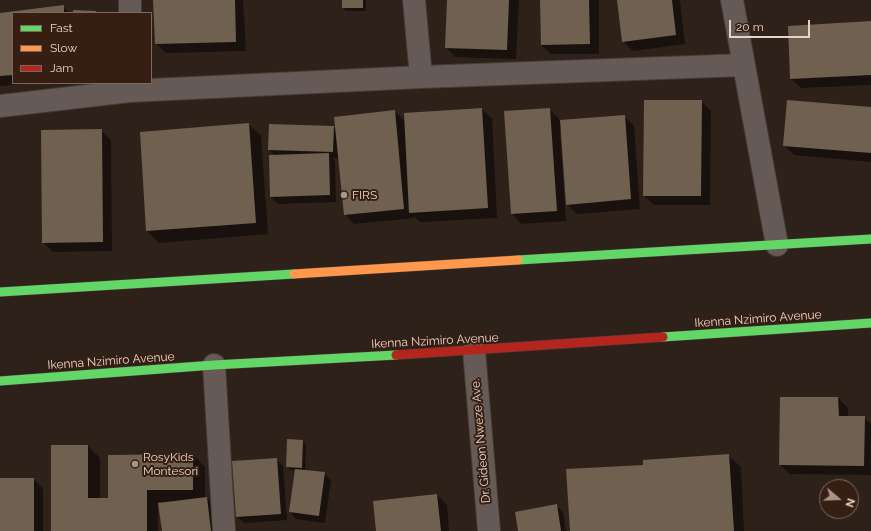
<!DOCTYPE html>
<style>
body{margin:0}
#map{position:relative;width:871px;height:531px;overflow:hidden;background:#2e211a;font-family:Raleway,sans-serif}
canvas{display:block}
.legend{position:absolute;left:12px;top:12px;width:140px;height:72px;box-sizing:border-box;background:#361f12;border:1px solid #7c675c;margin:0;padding:5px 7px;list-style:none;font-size:12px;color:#e5d4cc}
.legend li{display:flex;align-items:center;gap:8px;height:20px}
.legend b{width:20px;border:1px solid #7c675c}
.north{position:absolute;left:819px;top:479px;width:40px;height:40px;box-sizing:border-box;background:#361f12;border:1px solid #7c675c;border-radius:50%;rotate:109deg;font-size:11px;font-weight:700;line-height:16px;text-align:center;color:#e5d4cc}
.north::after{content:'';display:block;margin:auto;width:14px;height:18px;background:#a5958e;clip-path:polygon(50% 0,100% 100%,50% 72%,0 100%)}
.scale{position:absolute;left:729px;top:20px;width:81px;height:18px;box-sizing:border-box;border:2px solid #e5d4cc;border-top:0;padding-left:5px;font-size:12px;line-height:14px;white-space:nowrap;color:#e5d4cc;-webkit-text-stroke:3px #361f12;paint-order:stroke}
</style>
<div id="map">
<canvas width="871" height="531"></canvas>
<ul class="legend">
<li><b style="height:5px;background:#63d668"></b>Fast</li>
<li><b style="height:5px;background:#ff974d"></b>Slow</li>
<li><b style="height:5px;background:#b3261e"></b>Jam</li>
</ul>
<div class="north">N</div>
<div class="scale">20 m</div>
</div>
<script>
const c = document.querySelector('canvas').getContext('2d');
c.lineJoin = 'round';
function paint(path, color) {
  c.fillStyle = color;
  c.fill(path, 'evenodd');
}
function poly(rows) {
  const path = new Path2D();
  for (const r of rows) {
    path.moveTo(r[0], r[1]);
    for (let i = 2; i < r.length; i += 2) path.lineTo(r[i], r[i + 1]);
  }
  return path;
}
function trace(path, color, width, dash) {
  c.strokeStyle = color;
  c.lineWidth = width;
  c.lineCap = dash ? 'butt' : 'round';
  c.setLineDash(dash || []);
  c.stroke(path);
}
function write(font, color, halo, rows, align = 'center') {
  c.font = font + ' Raleway,sans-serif';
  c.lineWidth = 4;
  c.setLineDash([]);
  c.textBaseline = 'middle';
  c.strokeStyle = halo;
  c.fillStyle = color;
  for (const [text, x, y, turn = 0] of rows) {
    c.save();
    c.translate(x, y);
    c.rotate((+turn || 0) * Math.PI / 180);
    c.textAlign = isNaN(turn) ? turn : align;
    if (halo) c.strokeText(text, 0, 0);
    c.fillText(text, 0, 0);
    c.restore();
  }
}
const shadow = poly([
 [154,0,243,0,246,51,166,53,156,44],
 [343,0,366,0,366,11,346,11,343,8],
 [448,0,519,0,516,59,455,57,446,47],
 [541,0,599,0,599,54,551,54,541,45],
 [618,0,680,0,685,44,633,51,623,41],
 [63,7,70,13,13,13,13,83,31,83,0,86,0,14],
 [871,22,871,85,801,88,791,79],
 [701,101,711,111,710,205,654,205,644,196],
 [871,108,871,162,794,155,784,145],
 [482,109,492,119,497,218,420,222,413,216,414,218,354,224,345,214,339,159,333,158,335,161,336,202,278,204,271,197,275,156,269,149,334,127,336,130,394,111,406,122],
 [549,109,559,118,559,121,624,116,634,126,640,209,577,214,567,204,562,131,560,132,566,221,521,224,512,214],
 [249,124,261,136,268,234,159,243,147,231],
 [101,130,111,140,112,251,53,252,43,242],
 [838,398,848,408,848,417,864,417,871,424,871,475,790,474,780,465],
 [303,441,306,445,305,471,324,473,331,480,325,523,296,519,290,512,295,470,290,470,287,467],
 [88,446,100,458,100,499,109,499,193,455,205,467,205,498,207,498,213,505,216,531,163,531,158,504,158,531,52,531],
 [158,502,165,502,165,503,158,504],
 [729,456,741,467,744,531,571,531,644,466],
 [276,459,283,466,287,520,244,523,237,517],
 [0,479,34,479,43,489,43,531,0,531],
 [437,495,447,505,449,531,377,531],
 [556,505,563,512,566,531,519,531]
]);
const building = poly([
 [153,0,235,0,236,42,155,44],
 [342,0,363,0,363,8,342,8],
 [447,0,509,0,507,50,445,48],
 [540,0,589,0,590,44,541,45],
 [617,0,672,0,676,35,622,42],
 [64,5,64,13,13,13,13,75,0,76,0,13],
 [73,10,96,11,96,13,73,13],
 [871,21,871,75,790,79,788,26],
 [644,100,702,100,701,196,643,196],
 [787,100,871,107,871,153,783,146],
 [482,108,488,208,409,213,404,113],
 [550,108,557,211,511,214,504,111],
 [395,110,404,209,344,215,334,117],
 [625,115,631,199,566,205,560,120],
 [249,123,256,223,146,231,140,132],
 [269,124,334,126,333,152,268,150],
 [102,129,103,242,42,243,41,130],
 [329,153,330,195,270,197,269,155],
 [780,397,838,397,839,416,865,416,864,466,779,465],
 [287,439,303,440,302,468,286,467],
 [51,445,88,445,88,498,108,498,108,455,193,454,193,490,147,490,147,531,51,531],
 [729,454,734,531,570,531,566,469,643,465,643,460],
 [277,458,281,514,236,517,232,461],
 [295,469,325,472,319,516,289,512],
 [0,478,34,478,34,531,0,531],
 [437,494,441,531,376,531,373,501],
 [207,497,211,531,162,531,158,503],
 [557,504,561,531,518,531,515,512]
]);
const street = poly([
 [130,0,130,13],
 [414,0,421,77],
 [732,0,777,245],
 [0,106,130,91,421,77,744,65],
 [474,350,489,531],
 [214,365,224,531]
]);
const fast = poly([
 [518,260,871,239],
 [0,292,294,274],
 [663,337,871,323],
 [0,381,214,365,396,355]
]);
const slow = poly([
 [294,274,518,260]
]);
const jam = poly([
 [396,355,663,337]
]);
const markers = [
 [344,195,4,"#a5958e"],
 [135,464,4,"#a5958e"]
];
const poiNames = [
 ["FIRS",352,195],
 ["RosyKids",143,457],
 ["Montesori",143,471]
];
const streetNames = [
 ["Ikenna Nzimiro Avenue",758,319,-4],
 ["Ikenna Nzimiro Avenue",435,341,-3],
 ["Ikenna Nzimiro Avenue",111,361,-4],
 ["Dr. Gideon Nweze Ave.",481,441,-95]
];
paint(shadow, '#0007');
paint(building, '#6f6050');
trace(street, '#473b36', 24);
trace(fast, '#473b36', 10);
trace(slow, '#473b36', 10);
trace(jam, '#473b36', 10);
trace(street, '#655a55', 22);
trace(fast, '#63d668', 9);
trace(slow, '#ff974d', 9);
trace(jam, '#b3261e', 9);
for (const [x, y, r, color] of markers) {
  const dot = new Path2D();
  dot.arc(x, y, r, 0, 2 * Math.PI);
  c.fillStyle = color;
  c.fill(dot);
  trace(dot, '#361f12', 1.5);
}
write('12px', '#e5d4cc', '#361f12', poiNames, 'left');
write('12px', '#e5d4cc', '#361f12', streetNames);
</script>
